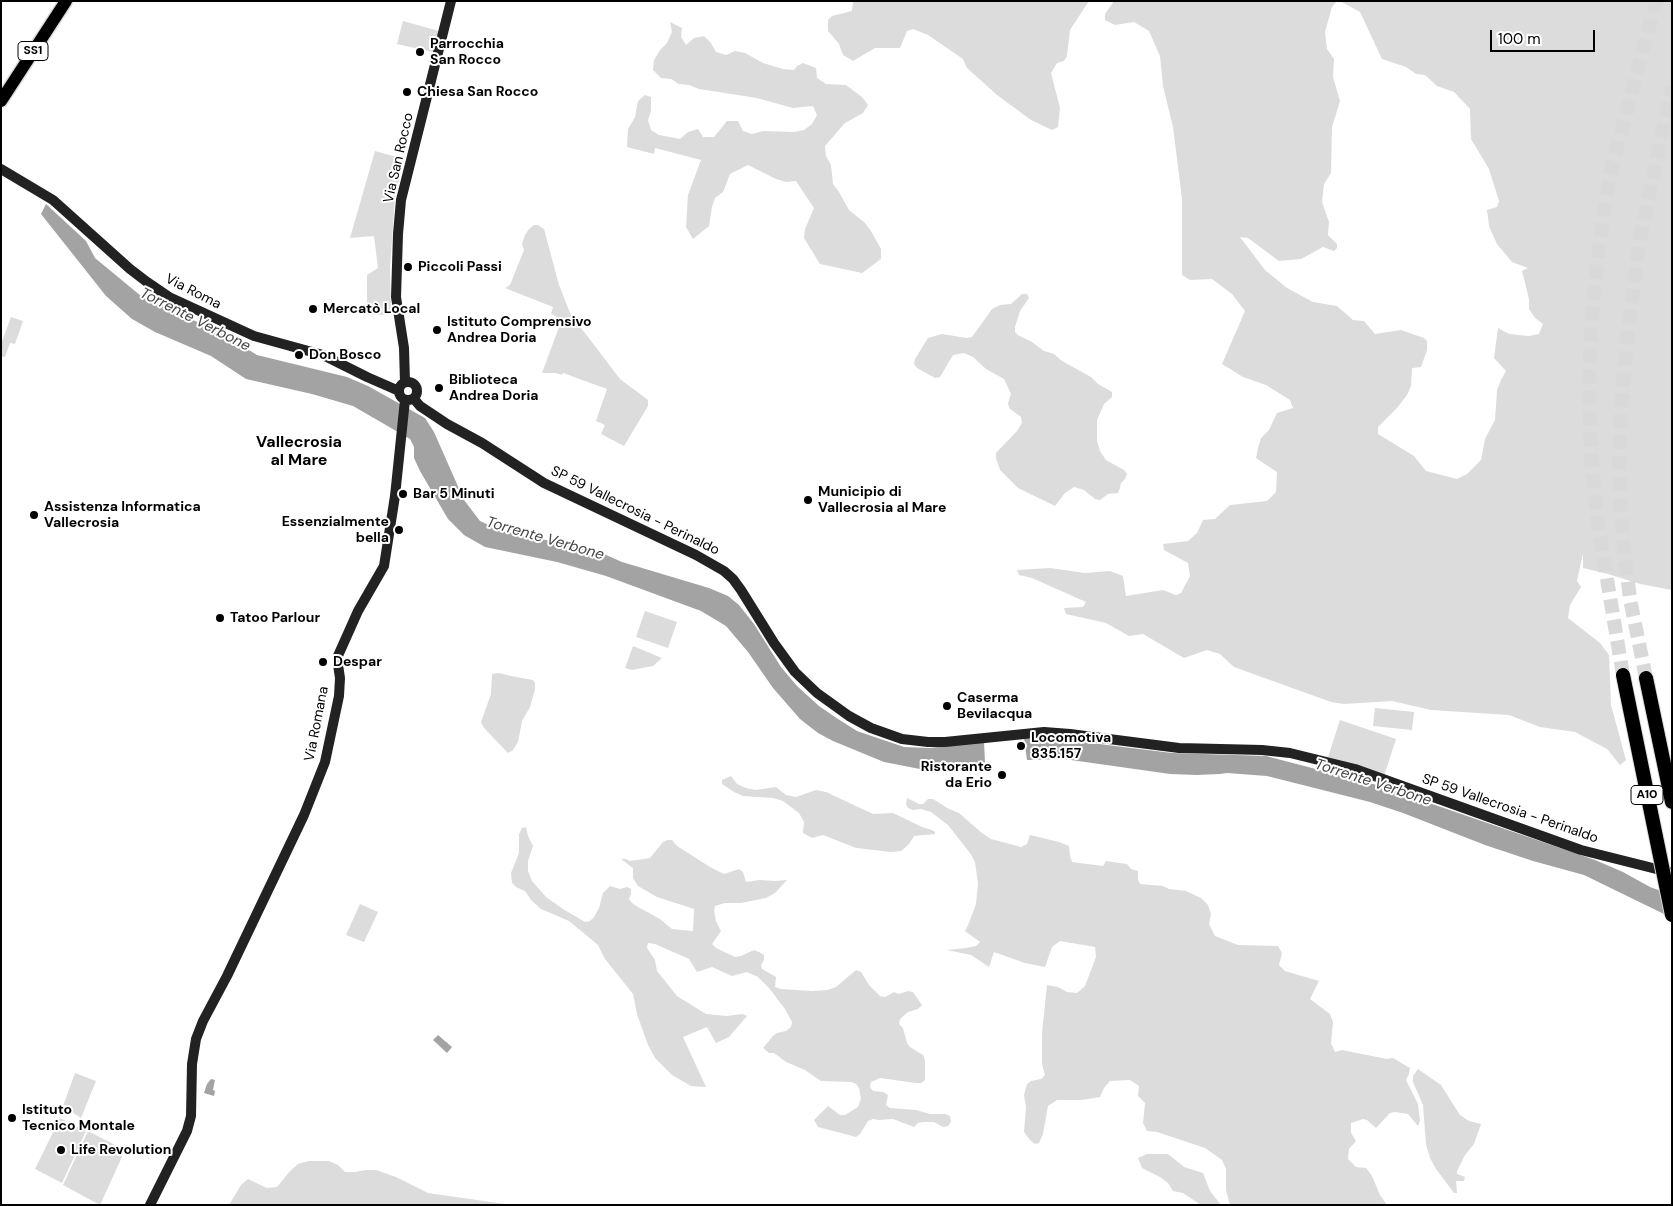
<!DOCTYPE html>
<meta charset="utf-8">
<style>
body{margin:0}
#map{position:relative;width:1673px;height:1206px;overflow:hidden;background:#fff;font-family:"DM Sans",sans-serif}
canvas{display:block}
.frame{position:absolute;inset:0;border:2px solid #000;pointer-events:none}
.scale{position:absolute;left:1490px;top:30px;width:105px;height:22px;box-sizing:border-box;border:2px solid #000;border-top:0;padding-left:6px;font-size:15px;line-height:18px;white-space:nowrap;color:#000;-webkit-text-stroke:4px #fff;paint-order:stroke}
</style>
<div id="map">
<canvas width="1673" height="1206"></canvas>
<div class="frame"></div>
<div class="scale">100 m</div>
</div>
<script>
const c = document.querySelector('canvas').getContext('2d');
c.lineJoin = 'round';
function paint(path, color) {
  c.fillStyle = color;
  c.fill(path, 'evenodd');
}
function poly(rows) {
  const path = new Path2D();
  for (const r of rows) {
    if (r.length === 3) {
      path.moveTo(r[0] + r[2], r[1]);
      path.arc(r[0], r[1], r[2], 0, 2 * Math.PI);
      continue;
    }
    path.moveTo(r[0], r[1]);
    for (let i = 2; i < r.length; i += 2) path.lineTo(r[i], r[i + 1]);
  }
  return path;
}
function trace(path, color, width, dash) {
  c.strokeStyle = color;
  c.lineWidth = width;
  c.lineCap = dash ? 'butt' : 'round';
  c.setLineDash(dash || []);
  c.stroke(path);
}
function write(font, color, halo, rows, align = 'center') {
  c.font = font + ' "DM Sans",sans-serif';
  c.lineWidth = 4;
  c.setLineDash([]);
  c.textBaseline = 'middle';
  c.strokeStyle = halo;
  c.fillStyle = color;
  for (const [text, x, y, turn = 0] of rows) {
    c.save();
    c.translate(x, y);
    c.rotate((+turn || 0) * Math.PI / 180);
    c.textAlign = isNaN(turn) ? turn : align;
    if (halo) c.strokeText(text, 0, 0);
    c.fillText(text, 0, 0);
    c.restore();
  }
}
const green = poly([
 [853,1,1089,1,1070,30,1067,56,1064,61,1057,63,1051,73,1060,108,1058,127,1052,130,1031,120,997,95,967,68,963,59,928,35,913,29,907,31,900,48,875,48,853,61,843,55,839,44,828,31,828,20,832,16,852,11],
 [1114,1,1337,1,1332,7,1325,32,1327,49,1334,59,1333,77,1340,101,1332,127,1331,173,1324,184,1322,202,1329,222,1328,235,1337,244,1337,248,1334,251,1323,247,1301,259,1279,261,1248,238,1240,237,1265,270,1287,288,1313,302,1337,306,1353,320,1364,321,1375,334,1401,330,1424,338,1427,341,1427,350,1421,367,1412,368,1411,386,1407,395,1397,408,1378,427,1378,434,1414,456,1426,471,1457,479,1467,474,1481,460,1485,439,1495,420,1497,390,1501,380,1506,371,1494,358,1498,328,1509,334,1529,336,1539,334,1543,324,1535,318,1529,309,1529,299,1522,271,1528,268,1512,262,1497,244,1489,226,1487,210,1497,207,1499,201,1489,169,1471,139,1470,109,1454,92,1437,86,1425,75,1416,74,1406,67,1382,59,1360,12,1340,1,1672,1,1672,590,1640,584,1608,574,1583,568,1583,553,1577,581,1581,587,1570,605,1568,618,1600,643,1609,655,1611,705,1626,760,1620,765,1607,749,1575,732,1540,727,1509,715,1431,710,1392,701,1344,704,1331,702,1234,667,1220,654,1207,650,1184,658,1143,634,1129,636,1106,623,1066,614,1064,608,1083,607,1086,602,1032,578,1019,575,1017,570,1050,568,1085,573,1110,571,1123,576,1126,596,1163,590,1176,595,1181,593,1190,576,1188,563,1164,550,1163,544,1188,541,1197,533,1203,520,1215,519,1230,505,1267,501,1276,492,1277,472,1256,458,1258,448,1261,438,1269,430,1277,413,1293,408,1290,400,1266,385,1243,377,1222,364,1245,311,1232,294,1212,279,1190,280,1182,275,1182,199,1173,127,1163,86,1160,56,1149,31,1134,22,1115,25,1105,20,1105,14],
 [403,21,439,31,433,52,397,44],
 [670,22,682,28,681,37,686,45,694,38,704,36,711,43,716,52,726,55,735,51,745,53,763,63,783,69,794,70,797,66,803,63,816,68,817,78,826,84,846,85,862,97,868,105,863,113,845,123,825,146,826,156,831,165,833,184,839,192,849,210,864,222,871,231,881,249,881,259,862,273,820,264,804,238,805,229,814,208,796,181,786,182,776,179,748,165,730,174,723,192,715,198,712,207,709,226,693,239,686,227,688,195,701,160,655,148,654,154,627,147,628,129,635,117,638,101,645,95,651,97,651,111,648,120,651,130,659,135,680,139,688,132,698,129,703,137,714,137,727,121,738,121,743,131,752,134,763,131,794,132,804,130,812,124,817,115,813,106,793,108,757,98,699,89,689,85,679,84,671,79,661,78,653,70,654,60,660,50,667,43,672,32],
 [375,151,404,159,395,198,390,268,391,315,367,315,367,275,378,268,374,236,350,238],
 [534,225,538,225,544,229,559,285,572,318,585,333,620,379,648,400,648,406,624,446,601,434,605,425,596,421,607,389,563,373,562,375,556,373,542,373,562,319,551,314,553,307,505,288,510,285,524,250,522,244,525,235,529,229],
 [1022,294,1027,294,1029,298,1020,311,1015,327,1015,332,1018,335,1032,342,1044,351,1054,354,1062,361,1091,377,1098,384,1112,392,1112,397,1104,404,1097,420,1097,441,1100,451,1106,460,1124,470,1127,474,1125,479,1121,483,1120,488,1118,493,1108,494,1100,500,1095,499,1084,490,1074,487,1065,493,1055,506,1018,488,1000,470,996,458,996,453,1017,431,1022,423,1021,417,1009,408,1008,403,1011,394,1004,379,986,369,973,357,964,353,953,355,940,377,935,378,917,368,914,364,915,359,928,338,942,334,967,338,972,337,992,309,1000,305,1011,304],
 [11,317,23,321,15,344,10,343,5,357,1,356,1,344],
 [645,611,677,622,668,648,636,637],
 [633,646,662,658,653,666,632,670,625,668],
 [499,673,511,676,533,680,535,683,535,689,530,707,522,721,518,742,513,750,508,753,484,728,481,722,491,694,492,674],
 [1375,708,1414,712,1412,730,1373,726],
 [1340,720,1396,739,1384,776,1328,757],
 [731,776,737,784,746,788,756,790,776,787,786,795,796,797,816,790,826,792,873,814,893,813,922,827,932,830,935,832,935,834,914,836,909,844,901,851,891,852,856,848,823,835,812,838,803,833,804,822,799,813,783,801,773,798,743,796,734,792,722,784,722,780],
 [907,798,919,804,923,804,928,799,933,799,949,809,959,813,982,833,991,839,1021,847,1027,844,1030,835,1059,842,1069,846,1070,856,1072,862,1103,866,1106,861,1127,864,1131,869,1138,871,1138,880,1140,884,1163,886,1169,889,1186,891,1201,898,1208,905,1211,914,1209,924,1215,936,1238,945,1278,946,1282,953,1279,965,1285,971,1319,981,1310,999,1330,1014,1333,1022,1331,1043,1335,1052,1342,1050,1387,1059,1393,1058,1410,1068,1409,1074,1406,1080,1418,1104,1420,1121,1418,1126,1408,1114,1395,1112,1390,1113,1376,1128,1367,1120,1363,1119,1351,1123,1351,1133,1356,1141,1349,1149,1348,1159,1356,1167,1366,1168,1372,1176,1380,1195,1387,1205,1230,1205,1226,1190,1226,1169,1222,1160,1205,1148,1157,1132,1147,1131,1143,1123,1145,1103,1138,1096,1139,1086,1130,1080,1110,1081,1104,1088,1100,1097,1082,1100,1057,1100,1048,1106,1043,1134,1039,1143,1035,1144,1030,1140,1024,1132,1026,1107,1024,1095,1027,1084,1031,1081,1041,1079,1045,1075,1042,1064,1042,1033,1047,985,1058,987,1067,992,1077,993,1085,986,1096,957,1095,947,1060,941,1052,947,1045,967,1025,963,994,952,989,967,971,955,947,950,966,948,976,946,980,942,965,931,969,923,976,904,978,883,975,862,970,853,948,825,931,812,921,809,913,810,908,808,906,804],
 [526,827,528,836,533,846,528,861,528,871,532,881,546,897,563,909,585,922,590,921,594,917,599,908,603,893,610,886,620,889,627,887,631,889,631,894,629,899,632,903,638,907,660,919,672,929,693,931,694,909,657,897,638,886,633,878,633,868,621,859,626,859,630,861,650,858,663,842,667,840,672,840,677,846,710,867,724,874,739,869,743,872,746,882,760,880,775,881,787,880,775,893,766,898,741,903,725,903,715,906,714,911,716,921,721,931,712,944,716,948,735,957,741,956,754,950,759,952,764,955,764,960,761,965,762,969,776,977,775,987,781,989,812,991,827,990,836,987,856,970,861,972,869,985,880,996,885,997,894,992,899,994,908,991,913,992,922,1005,918,1009,908,1012,900,1019,899,1024,903,1028,907,1043,910,1047,923,1055,925,1060,925,1080,921,1083,916,1083,880,1078,871,1082,870,1087,873,1091,883,1092,888,1095,886,1105,890,1108,916,1110,930,1114,945,1114,950,1116,951,1122,948,1126,943,1127,934,1122,923,1122,918,1123,914,1127,893,1119,879,1120,873,1119,868,1121,860,1134,856,1137,818,1127,814,1120,828,1106,840,1115,845,1115,858,1107,861,1098,859,1088,856,1084,851,1082,821,1081,805,1070,786,1062,774,1053,769,1053,763,1048,773,1036,777,1033,786,1031,791,1027,792,1022,785,1009,769,988,758,977,747,972,732,976,712,967,697,972,689,959,655,944,648,943,647,948,655,960,657,971,677,996,706,1014,727,1016,742,1014,747,1016,729,1037,716,1043,707,1027,683,1037,706,1087,691,1086,672,1075,655,1058,648,1045,637,1014,633,994,605,959,598,945,569,921,541,909,531,900,525,891,516,887,512,883,511,873,519,853,519,834,522,828],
 [360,904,378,912,364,942,346,935],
 [1418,1069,1441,1085,1460,1115,1469,1121,1481,1124,1474,1144,1465,1155,1457,1171,1457,1174,1465,1177,1464,1181,1456,1181,1457,1193,1454,1193,1436,1169,1430,1158,1426,1144,1423,1105,1413,1082,1413,1076],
 [75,1073,96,1081,81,1118,63,1106],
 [60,1118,86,1131,62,1183,35,1169],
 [88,1131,119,1147,122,1157,100,1205,63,1185],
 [1147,1154,1168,1154,1184,1167,1203,1173,1210,1191,1221,1205,1201,1205,1183,1193,1173,1191,1168,1183,1160,1177,1142,1168,1138,1158],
 [309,1161,329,1161,338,1165,345,1172,355,1172,366,1170,376,1170,396,1177,428,1193,512,1205,229,1205,241,1185,248,1179,267,1188,277,1187,290,1171,298,1164]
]);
const water = poly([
 [46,204,86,241,95,258,141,296,221,333,257,355,347,377,368,386,425,418,434,432,464,500,480,521,502,531,528,537,588,547,622,562,709,588,728,596,739,605,754,624,781,667,797,686,819,706,838,719,857,731,904,747,930,748,984,741,985,763,925,770,884,762,833,741,818,733,800,719,773,688,748,652,726,626,701,611,606,576,557,562,485,547,464,535,448,519,420,471,414,458,414,447,410,439,353,406,312,394,246,379,211,356,155,332,132,319,106,296,41,214],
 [1024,738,1083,742,1172,753,1266,756,1377,785,1595,860,1623,872,1650,887,1672,895,1672,917,1664,914,1584,875,1533,861,1485,845,1403,813,1370,802,1267,776,1227,773,1220,774,1197,775,1170,774,1064,759,1027,760],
 [438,1035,452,1047,447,1053,433,1040],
 [211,1079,215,1080,213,1090,215,1091,214,1096,204,1093,207,1084]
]);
const highwayTunnel = poly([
 [1623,675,1598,525,1591,458,1589,389,1591,323,1603,216,1612,167,1656,1],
 [1646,678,1630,599,1624,548,1621,511,1619,464,1621,405,1628,329,1640,240,1672,87]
]);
const secondary = poly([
 [1,169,53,200,130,269,147,282,169,297,254,336,323,355,367,377,399,391],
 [408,391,9],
 [405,382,404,348,396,297,398,234,401,200,451,1],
 [414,399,420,406,447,424,482,443,544,483,696,555,724,571,733,579,741,590,774,643,795,672,817,693,849,716,871,728,902,739,928,742,945,742,1044,732,1070,734,1179,748,1262,750,1290,753,1355,769,1581,850,1672,873],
 [150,1205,187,1131,191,1116,192,1064,196,1039,203,1021,227,976,304,815,325,762,339,696,340,678,337,658,358,611,384,566,395,496,405,400]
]);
const primary = poly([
 [1,101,66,1]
]);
const highway = poly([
 [1646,678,1672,802]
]);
const highwayBridge = poly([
 [1623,675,1672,915]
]);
const markers = [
 [420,52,5,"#000"],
 [407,92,5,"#000"],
 [408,267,5,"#000"],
 [313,309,5,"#000"],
 [437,330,5,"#000"],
 [299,355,5,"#000"],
 [439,388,5,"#000"],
 [403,494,5,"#000"],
 [808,500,5,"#000"],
 [34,515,5,"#000"],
 [399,530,5,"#000"],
 [220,618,5,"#000"],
 [323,662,5,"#000"],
 [947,706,5,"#000"],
 [1021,746,5,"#000"],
 [1002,775,5,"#000"],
 [12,1118,5,"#000"],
 [61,1150,5,"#000"]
];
const shields = [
 [33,51,30],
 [1647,795,32]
];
const shieldNames = [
 ["SS1",33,51],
 ["A10",1647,795]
];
const poiNames = [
 ["Parrocchia",430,44],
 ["San Rocco",430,60],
 ["Chiesa San Rocco",417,92],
 ["Piccoli Passi",418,267],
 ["Mercatò Local",323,309],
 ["Istituto Comprensivo",447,322],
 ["Andrea Doria",447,338],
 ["Don Bosco",309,355],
 ["Biblioteca",449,380],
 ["Andrea Doria",449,396],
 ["Municipio di",818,492],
 ["Vallecrosia al Mare",818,508],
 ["Bar 5 Minuti",413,494],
 ["Assistenza Informatica",44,507],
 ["Vallecrosia",44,523],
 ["Essenzialmente",389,522,"right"],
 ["bella",389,538,"right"],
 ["Tatoo Parlour",230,618],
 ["Despar",333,662],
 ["Caserma",957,698],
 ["Bevilacqua",957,714],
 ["Locomotiva",1031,738],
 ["835.157",1031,754],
 ["Ristorante",992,767,"right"],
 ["da Erio",992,783,"right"],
 ["Istituto",22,1110],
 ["Tecnico Montale",22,1126],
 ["Life Revolution",71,1150]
];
const streetNames = [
 ["Via San Rocco",399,158,-77],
 ["Via Roma",193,292,27],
 ["SP 59 Vallecrosia - Perinaldo",635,511,26],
 ["Via Romana",317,724,-79],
 ["SP 59 Vallecrosia - Perinaldo",1510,809,19]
];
const waterNames = [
 ["Torrente Verbone",195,320,27],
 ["Torrente Verbone",545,539,16],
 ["Torrente Verbone",1373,783,18]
];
const quarterNames = [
 ["Vallecrosia",299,443],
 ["al Mare",299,461]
];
paint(green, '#dcdcdc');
paint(water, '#a3a3a3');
trace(highwayTunnel, '#d9d9d9', 14, [14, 7]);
trace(primary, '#dbdbdb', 15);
trace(highway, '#dbdbdb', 16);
trace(secondary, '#222', 10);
trace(primary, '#000', 12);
trace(highway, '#000', 14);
trace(highwayBridge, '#dbdbdb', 16, []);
trace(highwayBridge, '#000', 14);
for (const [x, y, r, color] of markers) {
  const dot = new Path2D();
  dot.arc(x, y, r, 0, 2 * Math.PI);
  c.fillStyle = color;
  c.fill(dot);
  trace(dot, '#fff', 2);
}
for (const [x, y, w] of shields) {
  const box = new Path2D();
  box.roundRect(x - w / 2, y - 9.5, w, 19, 4);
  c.fillStyle = '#fff';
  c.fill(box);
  trace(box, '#000', 1);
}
write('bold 12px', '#000', null, shieldNames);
write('bold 14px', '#000', '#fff', poiNames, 'left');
write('14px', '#000', '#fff', streetNames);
write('italic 15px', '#444', '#fff', waterNames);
write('bold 16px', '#000', '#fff', quarterNames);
</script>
